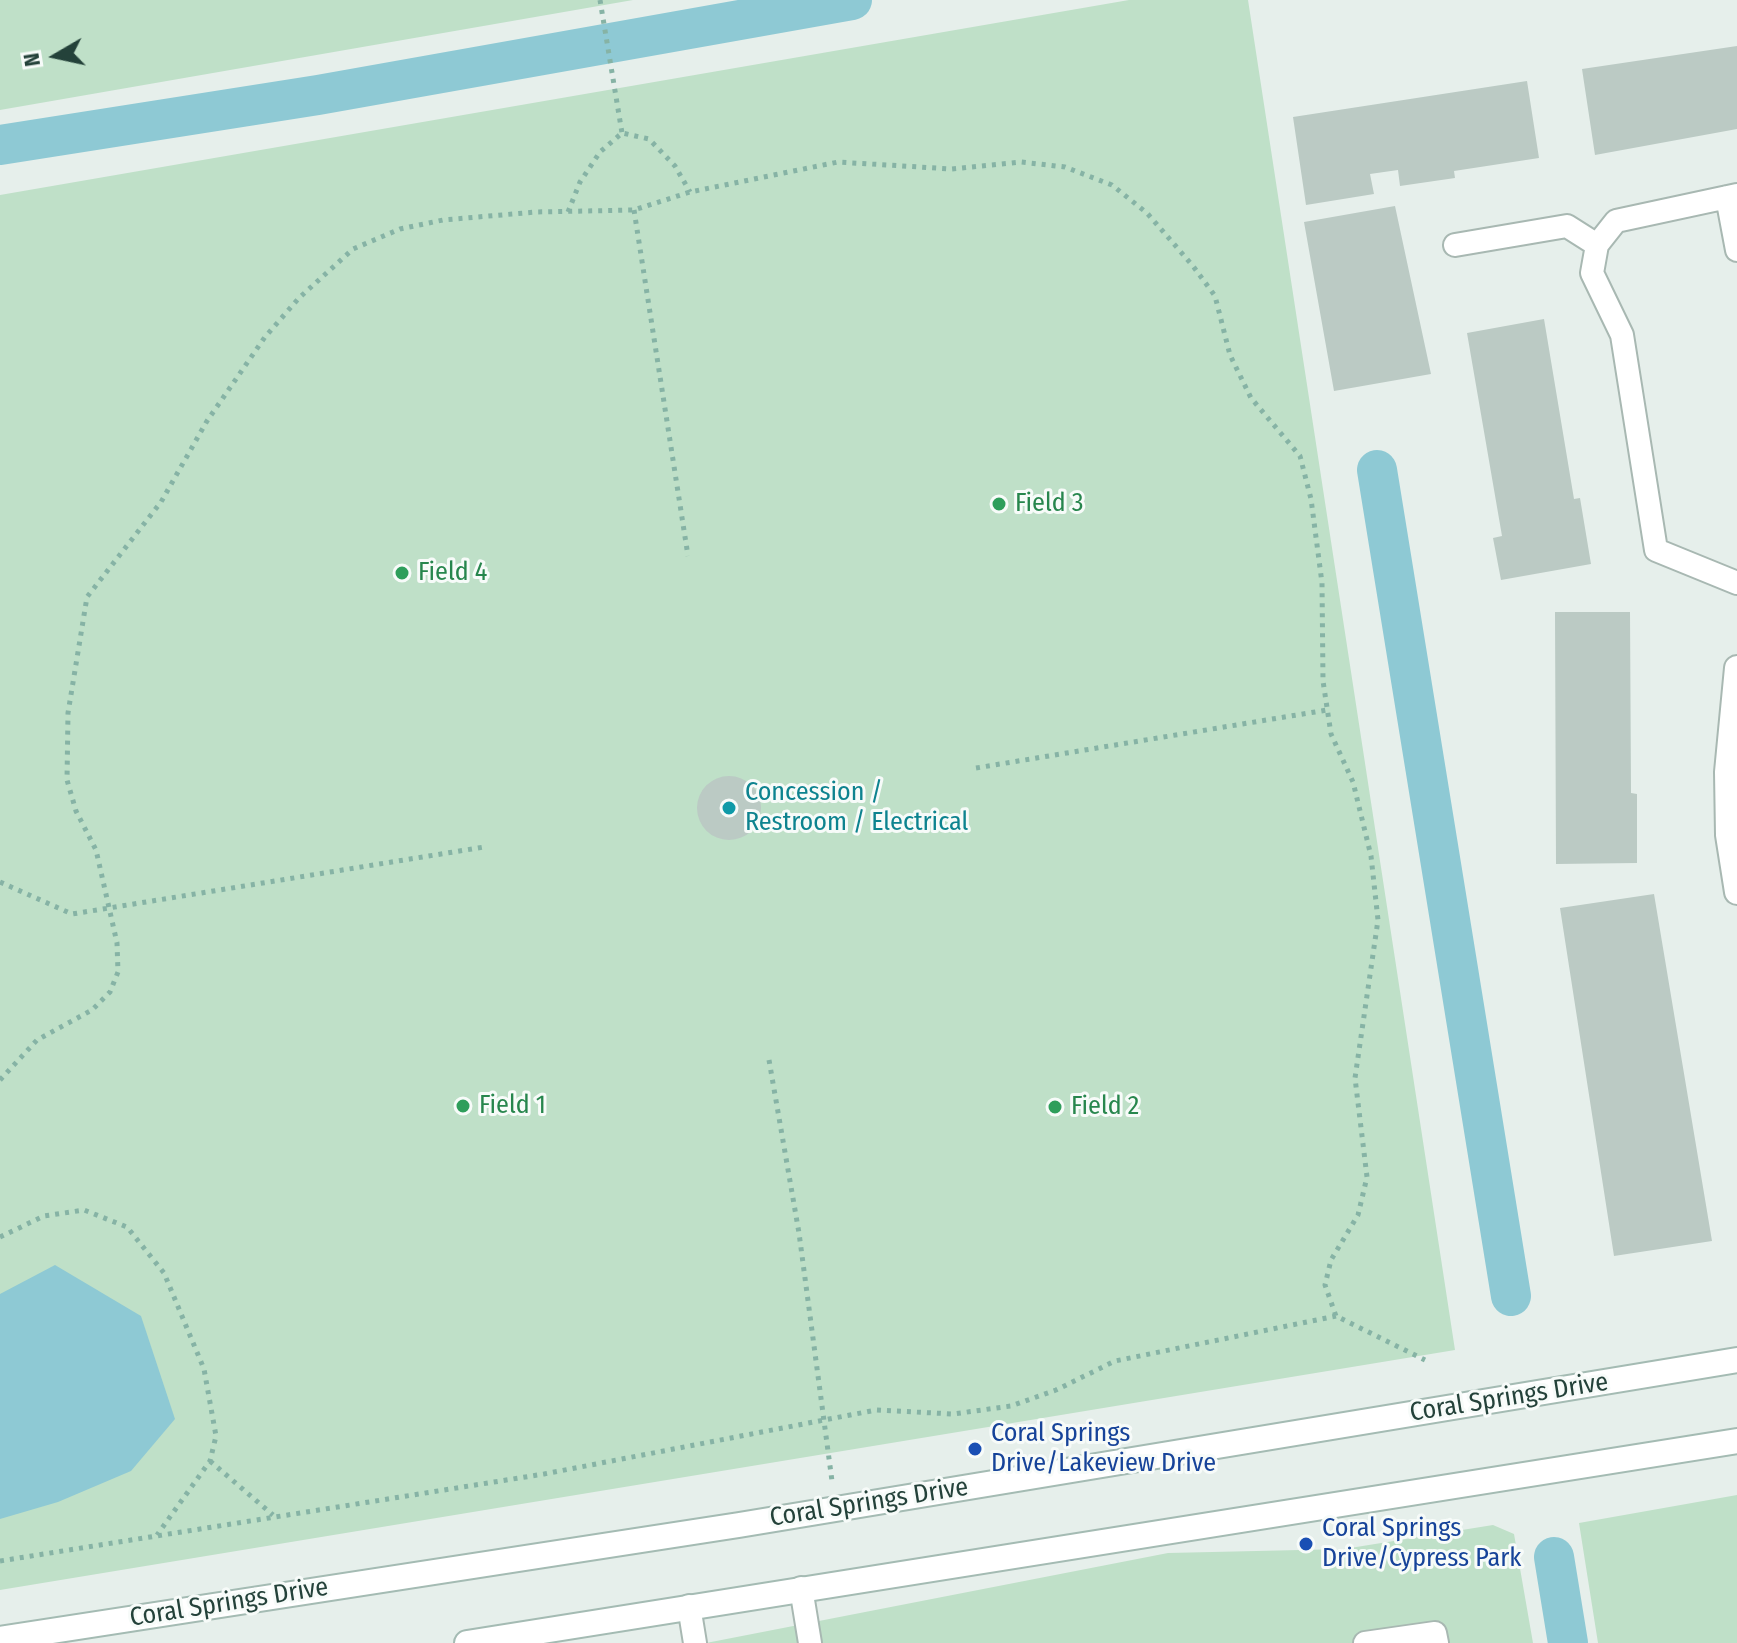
<!DOCTYPE html>
<style>
body{margin:0}
#map{position:relative;width:1737px;height:1643px;overflow:hidden;background:#e6efeb;font-family:"Fira Sans Condensed",sans-serif}
canvas{display:block}
.north{position:absolute;left:16px;top:16px;width:80px;height:80px;-webkit-text-stroke:6px #f7fbf9;paint-order:stroke;rotate:261deg;font-size:22px;font-weight:700;line-height:32px;text-align:center;color:#24423a}
.north::after{content:'';display:block;margin:auto;width:28px;height:36px;background:#24423a;clip-path:polygon(50% 0,100% 100%,50% 72%,0 100%)}
</style>
<div id="map">
<canvas width="1737" height="1643"></canvas>
<div class="north">N</div>
</div>
<script>
const c = document.querySelector('canvas').getContext('2d');
c.lineJoin = 'round';
function paint(path, color) {
  c.fillStyle = color;
  c.fill(path, 'evenodd');
}
function poly(rows) {
  const path = new Path2D();
  for (const r of rows) {
    if (r.length === 3) {
      path.moveTo(r[0] + r[2], r[1]);
      path.arc(r[0], r[1], r[2], 0, 2 * Math.PI);
      continue;
    }
    path.moveTo(r[0], r[1]);
    for (let i = 2; i < r.length; i += 2) path.lineTo(r[i], r[i + 1]);
  }
  return path;
}
function trace(path, color, width, dash) {
  c.strokeStyle = color;
  c.lineWidth = width;
  c.lineCap = dash ? 'butt' : 'round';
  c.setLineDash(dash || []);
  c.stroke(path);
}
function write(font, color, halo, rows, align = 'center') {
  c.font = font + ' "Fira Sans Condensed",sans-serif';
  c.lineWidth = 6;
  c.setLineDash([]);
  c.textBaseline = 'middle';
  c.strokeStyle = halo;
  c.fillStyle = color;
  for (const [text, x, y, turn = 0] of rows) {
    c.save();
    c.translate(x, y);
    c.rotate((+turn || 0) * Math.PI / 180);
    c.textAlign = isNaN(turn) ? turn : align;
    if (halo) c.strokeText(text, 0, 0);
    c.fillText(text, 0, 0);
    c.restore();
  }
}
const green = poly([
 [0,0,633,0,0,110],
 [1129,0,1248,0,1455,1350,0,1590,0,195],
 [1737,1495,1737,1643,1598,1643,1579,1523],
 [1493,1525,1514,1534,1533,1643,706,1643,1168,1553,1344,1549]
]);
const water = poly([
 [55,1265,141,1316,175,1419,131,1471,58,1502,0,1519,0,1294]
]);
const canal = poly([
 [0,145,318,95,852,0],
 [1377,470,1511,1296],
 [1554,1557,1568,1643]
]);
const building = poly([
 [1737,46,1737,129,1595,155,1582,69],
 [1527,81,1539,158,1454,171,1455,178,1400,186,1398,170,1370,174,1374,194,1306,205,1293,117],
 [1395,206,1431,374,1334,391,1304,222],
 [1544,319,1574,499,1580,498,1591,564,1501,580,1493,538,1502,536,1467,333],
 [1555,612,1630,612,1631,793,1637,794,1637,863,1556,864],
 [729,808,32],
 [1654,894,1712,1241,1614,1256,1560,908]
]);
const path = poly([
 [600,0,622,133],
 [634,210,688,556],
 [568,212,580,182,600,152,622,133,649,139,675,166,690,192],
 [976,768,1327,710],
 [0,882,72,914,484,847],
 [769,1060,799,1233,832,1481],
 [0,1080,37,1040,92,1010,110,992,118,972,117,943,96,850,76,811,67,780,68,713,87,597,161,502,207,421,265,337,299,298,353,249,400,229,443,220,536,212,634,210,690,192,838,162,951,169,1021,162,1065,167,1112,185,1147,213,1193,266,1215,296,1230,355,1251,398,1300,456,1311,499,1322,583,1323,681,1331,734,1353,782,1371,856,1378,920,1355,1078,1367,1177,1358,1215,1331,1260,1325,1285,1336,1316,1425,1360],
 [0,1237,44,1216,84,1210,127,1227,164,1273,204,1369,216,1436,210,1461,157,1535],
 [210,1461,273,1515],
 [0,1561,544,1474,876,1410,953,1414,1011,1406,1056,1390,1115,1361,1336,1316]
]);
const lane = poly([
 [1737,195,1616,221,1597,245,1592,273,1622,335,1656,550,1737,583],
 [1727,197,1737,250],
 [1455,245,1567,226,1597,245],
 [801,1588,810,1643],
 [689,1606,695,1643],
 [1365,1643,1435,1633,1437,1643]
]);
const street = poly([
 [1737,668,1727,772,1728,835,1737,892]
]);
const secondary = poly([
 [0,1639,739,1525,1737,1360],
 [467,1643,1737,1441]
]);
const markers = [
 [999,504,8,"#2e9e5b"],
 [402,573,8,"#2e9e5b"],
 [729,808,8,"#0f9aa8"],
 [463,1106,8,"#2e9e5b"],
 [1055,1107,8,"#2e9e5b"],
 [975,1449,8,"#1a4fb4"],
 [1306,1544,8,"#1a4fb4"]
];
const leisureNames = [
 ["Field 3",1015,504],
 ["Field 4",418,573],
 ["Field 1",479,1106],
 ["Field 2",1071,1107]
];
const cultureNames = [
 ["Concession /",745,793],
 ["Restroom / Electrical",745,823]
];
const streetNames = [
 ["Coral Springs Drive",1509,1398,-9],
 ["Coral Springs Drive",869,1503,-9],
 ["Coral Springs Drive",229,1603,-9]
];
const transitNames = [
 ["Coral Springs",991,1434],
 ["Drive/Lakeview Drive",991,1464],
 ["Coral Springs",1322,1529],
 ["Drive/Cypress Park",1322,1559]
];
paint(green, '#bfe0c8');
paint(water, '#8ec9d4');
trace(canal, '#8ec9d4', 40);
paint(building, '#bbcac4');
trace(lane, '#a8b8b2', 26);
trace(street, '#a8b8b2', 28);
trace(secondary, '#a4bbb3', 28);
trace(path, '#86b3a5', 5, [4, 6]);
trace(lane, '#fff', 22);
trace(street, '#fff', 24);
trace(secondary, '#fff', 24);
for (const [x, y, r, color] of markers) {
  const dot = new Path2D();
  dot.arc(x, y, r, 0, 2 * Math.PI);
  c.fillStyle = color;
  c.fill(dot);
  trace(dot, '#f7fbf9', 3);
}
write('26px', '#27864d', '#f7fbf9', leisureNames, 'left');
write('26px', '#0d838f', '#f7fbf9', cultureNames, 'left');
write('26px', '#24423a', '#f7fbf9', streetNames);
write('26px', '#164399', '#f7fbf9', transitNames, 'left');
</script>
